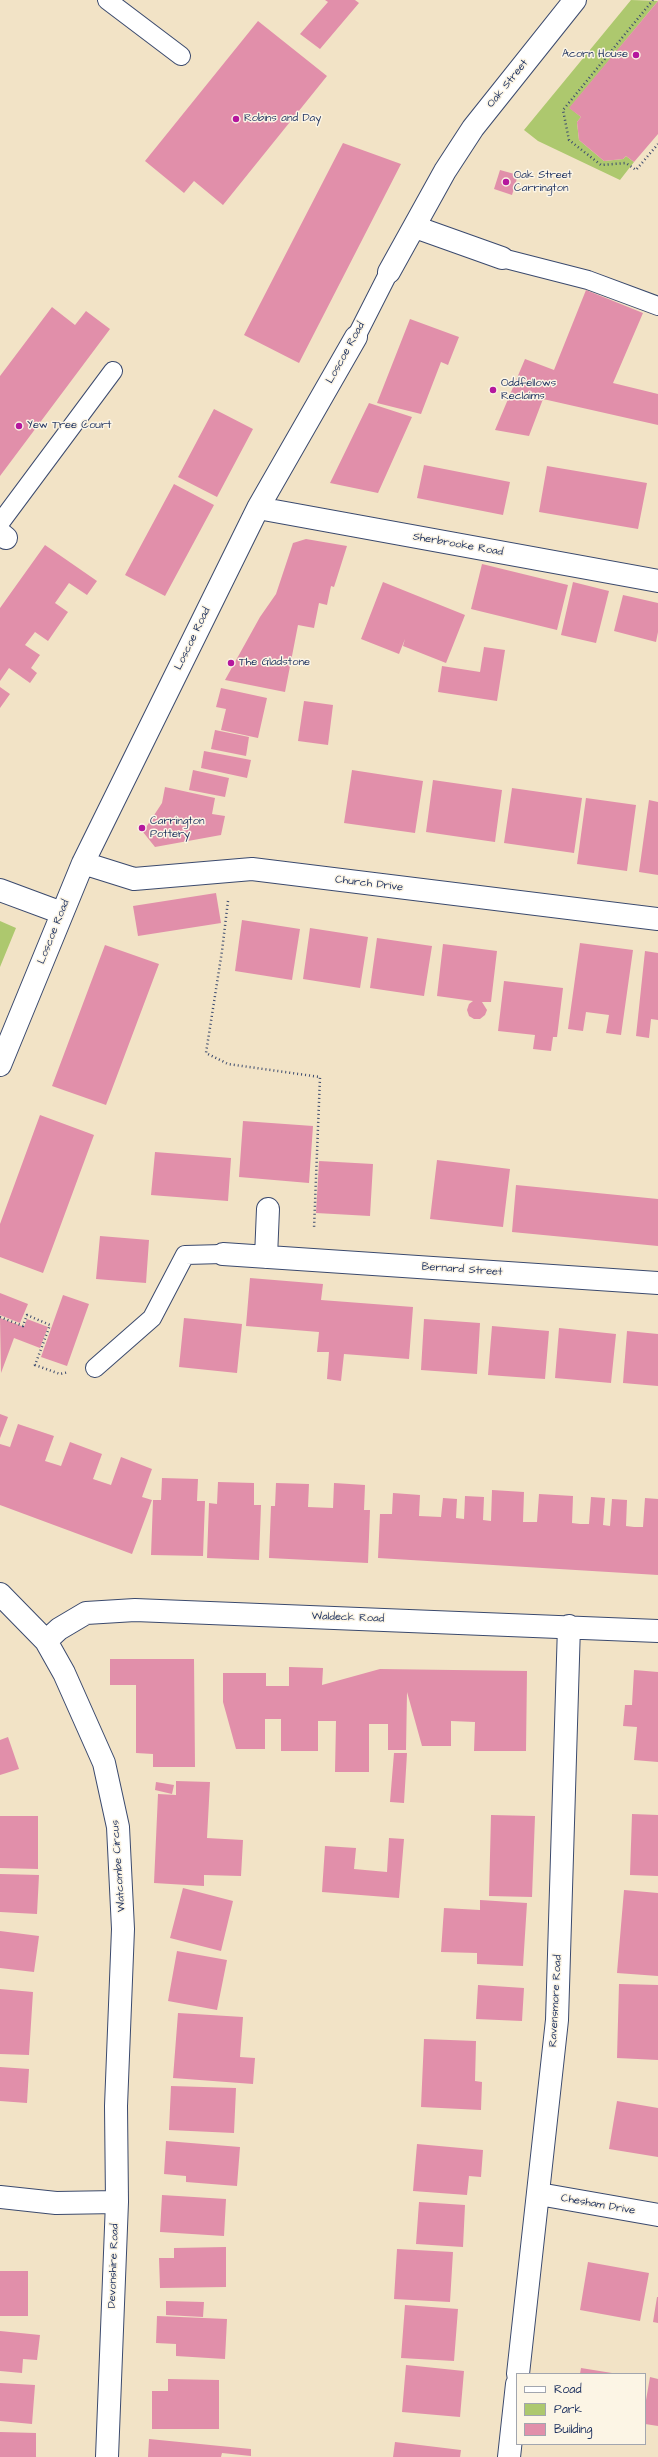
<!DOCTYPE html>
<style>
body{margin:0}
#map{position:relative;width:658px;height:2457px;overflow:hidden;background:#f2e3c6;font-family:"Architects Daughter",sans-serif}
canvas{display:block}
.legend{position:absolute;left:516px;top:2373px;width:130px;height:72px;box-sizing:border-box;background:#fcf5e5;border:1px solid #a2a6af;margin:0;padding:5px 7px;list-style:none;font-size:12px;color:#1b2f5e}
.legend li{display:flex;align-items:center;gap:8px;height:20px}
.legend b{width:20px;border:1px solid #a2a6af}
</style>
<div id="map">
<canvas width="658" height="2457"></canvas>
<ul class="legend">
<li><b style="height:5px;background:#fff"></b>Road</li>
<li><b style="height:11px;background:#adc86e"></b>Park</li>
<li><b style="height:11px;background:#e18faa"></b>Building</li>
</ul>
</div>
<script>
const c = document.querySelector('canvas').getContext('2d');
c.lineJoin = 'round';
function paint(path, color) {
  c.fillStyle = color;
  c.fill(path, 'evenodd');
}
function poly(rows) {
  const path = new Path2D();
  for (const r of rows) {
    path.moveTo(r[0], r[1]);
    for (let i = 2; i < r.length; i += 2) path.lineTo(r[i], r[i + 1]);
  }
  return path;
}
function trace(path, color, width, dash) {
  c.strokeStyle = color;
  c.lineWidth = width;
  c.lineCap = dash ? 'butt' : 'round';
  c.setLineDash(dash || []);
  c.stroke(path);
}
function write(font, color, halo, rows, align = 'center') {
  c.font = font + ' "Architects Daughter",sans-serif';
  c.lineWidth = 3;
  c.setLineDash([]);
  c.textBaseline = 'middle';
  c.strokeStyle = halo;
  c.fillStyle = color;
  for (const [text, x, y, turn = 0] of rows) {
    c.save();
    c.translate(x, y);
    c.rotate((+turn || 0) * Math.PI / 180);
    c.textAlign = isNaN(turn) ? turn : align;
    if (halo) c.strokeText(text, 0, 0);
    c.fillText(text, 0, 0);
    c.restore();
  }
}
const green = poly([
 [631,0,658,1,570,108,581,117,577,122,579,140,604,161,623,159,626,156,634,162,620,180,538,141,524,130],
 [0,921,16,928,0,967]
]);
const building = poly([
 [325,0,355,0,359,3,320,49,300,34,328,2],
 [658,1,658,134,634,162,626,156,623,159,604,161,579,140,577,122,581,117,569,108],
 [258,21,327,76,223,205,194,181,184,193,145,161],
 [343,143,401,164,299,363,244,335],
 [500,170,518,175,512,195,494,189],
 [586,290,643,313,613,383,658,394,658,425,543,399,529,436,495,430,525,359,554,370],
 [52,307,75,325,86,311,110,329,0,476,0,376],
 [410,319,459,337,448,365,441,362,421,414,377,403],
 [369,403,412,417,378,493,330,483],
 [214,409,253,429,217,497,178,477],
 [424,465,510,482,503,515,417,498],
 [547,466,647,483,638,529,539,512],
 [174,484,214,505,165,596,125,575],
 [306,539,347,546,334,587,331,586,327,605,319,603,314,628,298,625,285,692,225,680,260,617,276,594,293,543],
 [45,545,97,581,87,595,69,583,55,603,68,612,48,641,35,632,25,645,40,655,31,668,37,673,30,683,9,668,0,681,0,608],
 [482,564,568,585,557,630,471,609],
 [383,582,465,615,446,663,403,646,405,639,399,654,361,639],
 [573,582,609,591,596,643,561,635],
 [623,595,658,603,658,632,656,642,614,631],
 [484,647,505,650,497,701,438,692,442,666,480,672],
 [0,687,10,694,0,708],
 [221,688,267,698,258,738,221,730,226,709,216,707],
 [304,701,333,705,328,745,298,741],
 [215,730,249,737,246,756,211,749],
 [204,751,251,760,247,778,201,768],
 [193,770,229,778,225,797,189,790],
 [352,770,423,781,415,833,344,823],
 [433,780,502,790,495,842,426,832],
 [165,787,215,798,212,814,225,816,221,835,155,847,143,832,162,803],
 [512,788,582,798,574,853,504,843],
 [586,798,636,805,627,871,577,864],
 [649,800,658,802,658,875,639,872],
 [216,893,221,923,138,936,133,906],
 [242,920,300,929,292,980,235,971],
 [310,928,368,937,360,988,303,979],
 [377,938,432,946,424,996,370,988],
 [580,943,633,950,621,1035,606,1033,609,1015,586,1012,583,1031,568,1029],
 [443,944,497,951,491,1002,482,1002,487,1010,485,1015,480,1019,474,1019,469,1016,467,1010,469,1004,473,1001,437,996],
 [105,945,159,964,106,1105,52,1086],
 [645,951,658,953,658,1020,651,1019,649,1038,636,1036],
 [504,981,563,988,557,1037,553,1037,551,1051,533,1049,535,1035,498,1031],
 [40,1115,94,1135,43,1273,0,1257,0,1224],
 [243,1121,313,1126,309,1183,239,1177],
 [155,1152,231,1158,228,1201,151,1195],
 [437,1160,510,1169,503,1227,430,1219],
 [319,1161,373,1164,370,1216,316,1213],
 [516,1185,658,1199,658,1246,512,1232],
 [100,1236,149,1240,146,1283,96,1279],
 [250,1278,323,1284,321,1300,413,1307,409,1359,344,1354,341,1381,327,1379,329,1352,317,1352,319,1332,246,1326],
 [0,1293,28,1304,20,1323,0,1315],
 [63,1295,89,1304,67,1366,41,1357],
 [0,1318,24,1327,27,1319,48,1327,40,1348,14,1338,1,1373],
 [184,1318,242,1324,237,1373,179,1367],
 [424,1319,480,1323,477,1374,421,1370],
 [492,1326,549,1331,545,1379,488,1375],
 [559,1328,616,1334,611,1383,555,1378],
 [627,1331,658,1334,658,1386,623,1383],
 [0,1414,8,1417,0,1438],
 [18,1424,54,1436,45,1461,61,1466,70,1442,102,1454,93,1479,111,1485,121,1457,152,1469,142,1497,152,1500,132,1554,0,1505,0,1444,10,1447],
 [162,1478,198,1479,197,1501,205,1501,203,1556,151,1555,153,1500,161,1500],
 [218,1482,254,1483,254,1505,261,1505,259,1560,207,1558,209,1503,217,1504],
 [276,1483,309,1484,308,1507,333,1508,334,1483,365,1485,364,1510,370,1510,368,1563,269,1558,271,1506,275,1506],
 [492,1490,524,1492,523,1522,537,1522,539,1494,573,1496,572,1523,580,1524,589,1524,591,1497,605,1498,603,1525,610,1526,612,1499,627,1500,626,1526,634,1527,643,1527,645,1498,658,1499,658,1575,378,1558,380,1514,392,1514,393,1493,420,1495,419,1516,441,1517,443,1498,457,1499,456,1518,464,1519,465,1496,484,1497,483,1520,491,1521],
 [110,1659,194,1659,195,1767,153,1767,153,1754,136,1753,136,1685,110,1685],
 [289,1667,323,1668,322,1685,380,1669,527,1671,526,1751,474,1751,475,1722,451,1721,451,1746,422,1746,407,1692,406,1750,388,1750,388,1724,369,1724,369,1772,335,1772,336,1721,318,1721,318,1751,281,1751,281,1719,265,1719,265,1749,236,1749,223,1702,223,1673,266,1673,266,1686,289,1686],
 [634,1670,658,1672,658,1762,634,1760,637,1727,623,1726,625,1705,632,1705],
 [8,1737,19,1769,0,1775,0,1740],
 [394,1753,407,1753,404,1803,390,1802],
 [176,1781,210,1782,207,1838,243,1840,241,1876,204,1875,204,1886,154,1883,158,1794,176,1795],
 [156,1782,174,1785,172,1794,155,1790],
 [632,1814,658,1815,658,1876,630,1875],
 [491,1815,535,1816,532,1897,489,1896],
 [0,1816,38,1816,38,1869,0,1868],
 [389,1838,404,1839,399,1898,322,1892,325,1846,356,1848,354,1869,387,1872],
 [0,1874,39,1875,37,1914,0,1912],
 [183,1888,233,1901,221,1951,170,1938],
 [624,1890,658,1893,658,1976,617,1973],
 [480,1900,527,1903,523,1966,477,1964,477,1953,441,1952,444,1908,480,1910],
 [0,1931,39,1936,34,1972,0,1968],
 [177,1951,227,1960,217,2010,168,2001],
 [619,1984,658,1985,658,2060,617,2058],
 [478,1985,524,1988,522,2021,476,2019],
 [0,1989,33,1992,29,2055,0,2054],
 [178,2013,243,2017,240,2057,255,2058,253,2084,173,2078],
 [424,2039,476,2041,475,2081,482,2082,481,2110,421,2107],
 [0,2067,29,2069,27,2103,0,2101],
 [171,2086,236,2088,234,2133,169,2130],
 [617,2101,658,2108,658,2157,609,2149],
 [166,2141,240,2147,237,2186,186,2182,186,2176,164,2174],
 [417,2144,483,2150,481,2177,469,2176,467,2195,413,2191],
 [162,2195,226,2199,224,2236,160,2232],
 [419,2202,465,2205,463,2247,416,2244],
 [226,2247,226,2287,160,2288,159,2258,174,2258,174,2248],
 [397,2249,453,2252,450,2302,394,2299],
 [588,2262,649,2273,640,2321,580,2310],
 [0,2271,28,2271,28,2316,0,2316],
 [657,2297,658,2297,658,2323,653,2322],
 [166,2301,204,2302,203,2317,166,2315],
 [405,2305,458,2309,454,2361,401,2358],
 [157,2316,227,2319,225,2359,176,2356,176,2344,156,2343],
 [0,2331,40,2335,37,2360,23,2359,22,2373,0,2371],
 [406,2365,464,2371,460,2417,402,2412],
 [581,2368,612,2373,612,2374,580,2374],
 [650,2377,658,2379,658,2426,645,2424,645,2406],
 [168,2379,219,2380,219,2429,152,2429,152,2391,168,2391],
 [0,2383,35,2385,32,2424,0,2421],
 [0,2432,36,2433,36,2457,0,2457],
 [149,2439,251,2449,251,2456,222,2453,221,2457,148,2457],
 [395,2442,461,2450,460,2457,393,2457]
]);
const path = poly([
 [653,0,563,110,569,140,601,165,626,163,636,170,658,144],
 [228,901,222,951,206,1053,228,1064,320,1077,314,1229],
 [0,1317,23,1326,27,1315,50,1325,35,1365,60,1374,69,1372]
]);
const service = poly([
 [107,0,181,56],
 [502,258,588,280,658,306],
 [356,337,389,272],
 [0,523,113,371],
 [95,1368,152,1318,185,1255,223,1254]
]);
const minor = poly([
 [415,227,502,258],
 [389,272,445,171,473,128,575,0],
 [258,508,658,581],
 [0,533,6,538],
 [83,863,134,879,252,869,658,919],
 [0,890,62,913],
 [0,1065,83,863,258,508,356,337],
 [223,1254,658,1283],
 [266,1257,268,1209],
 [0,1594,46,1641,64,1673,104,1763,118,1827,123,1929,116,2106,117,2202,107,2457],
 [46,1641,59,1629,86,1613,135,1610,658,1631],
 [539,2194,658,2215],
 [0,2197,56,2203,117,2202],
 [518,2374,557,2020,569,1626],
 [509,2457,517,2384]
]);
const markers = [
 [636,55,4,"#b5179e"],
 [236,119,4,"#b5179e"],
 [506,182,4,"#b5179e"],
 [493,390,4,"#b5179e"],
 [19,426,4,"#b5179e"],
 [231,663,4,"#b5179e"],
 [142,828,4,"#b5179e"]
];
const poiNames = [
 ["Acorn House",628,55,"right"],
 ["Robins and Day",244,119],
 ["Oak Street",514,176],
 ["Carrington",514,189],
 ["Oddfellows",501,384],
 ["Reclaims",501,397],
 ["Yew Tree Court",27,426],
 ["The Gladstone",239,663],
 ["Carrington",150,822],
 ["Pottery",150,835]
];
const streetNames = [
 ["Oak Street",508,84,-51],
 ["Loscoe Road",346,353,-61],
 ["Sherbrooke Road",458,545,10],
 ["Loscoe Road",193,639,-64],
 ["Church Drive",369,884,7],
 ["Loscoe Road",54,932,-68],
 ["Bernard Street",462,1270,4],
 ["Waldeck Road",348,1618,2],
 ["Watcombe Circus",119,1866,-94],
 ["Ravensmore Road",556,2001,-87],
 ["Chesham Drive",598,2205,10],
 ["Devonshire Road",114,2266,-88]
];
paint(green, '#adc86e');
paint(building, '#e18faa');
trace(service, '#3b4a6e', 20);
trace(minor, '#3b4a6e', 24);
trace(path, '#3b4a6e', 2.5, [1, 3]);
trace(service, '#fff', 18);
trace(minor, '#fff', 22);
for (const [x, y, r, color] of markers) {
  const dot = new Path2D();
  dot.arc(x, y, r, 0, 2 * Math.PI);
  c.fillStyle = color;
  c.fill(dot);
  trace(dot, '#fcf5e5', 1.5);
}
write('11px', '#1b2f5e', '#fcf5e5', poiNames, 'left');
write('11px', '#1b2f5e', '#fcf5e5', streetNames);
</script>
